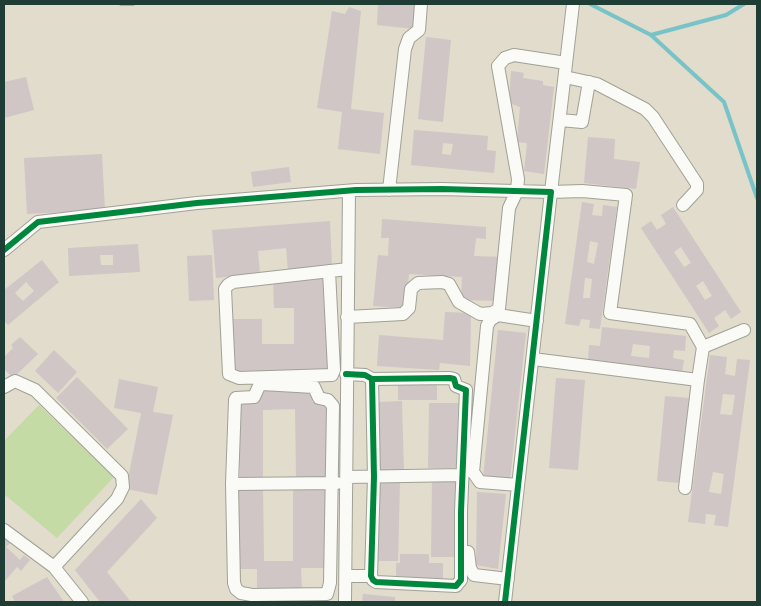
<!DOCTYPE html>
<style>
body{margin:0}
#map{position:relative;width:761px;height:606px;overflow:hidden;background:#e1dccb;font-family:Mynerve,sans-serif}
canvas{display:block}
.frame{position:absolute;inset:0;border:5px solid #1f3d34;pointer-events:none}
</style>
<div id="map">
<canvas width="761" height="606"></canvas>
<div class="frame"></div>
</div>
<script>
const c = document.querySelector('canvas').getContext('2d');
c.lineJoin = 'round';
function paint(path, color) {
  c.fillStyle = color;
  c.fill(path, 'evenodd');
}
function poly(rows) {
  const path = new Path2D();
  for (const r of rows) {
    path.moveTo(r[0], r[1]);
    for (let i = 2; i < r.length; i += 2) path.lineTo(r[i], r[i + 1]);
  }
  return path;
}
function trace(path, color, width, dash) {
  c.strokeStyle = color;
  c.lineWidth = width;
  c.lineCap = dash ? 'butt' : 'round';
  c.setLineDash(dash || []);
  c.stroke(path);
}
const green = poly([
 [39,405,114,477,57,538,4,494,4,441]
]);
const stream = poly([
 [121,4,133,4],
 [590,4,651,35,724,102,757,198],
 [651,35,726,15,744,4]
]);
const building = poly([
 [378,4,417,4,414,29,377,25],
 [349,7,361,11,351,109,384,113,380,154,338,149,342,112,317,108,332,11,345,14],
 [426,37,451,40,443,122,418,119],
 [511,71,524,73,523,78,543,81,543,85,554,87,544,174,524,171,527,143,517,142,520,107,509,103],
 [26,77,34,110,4,118,4,82],
 [414,130,488,136,487,150,496,151,494,173,411,165],
 [443,143,453,144,451,155,442,154],
 [588,137,615,139,614,159,640,162,636,189,584,183],
 [102,154,105,210,27,214,24,158],
 [289,167,291,182,253,187,251,172],
 [582,202,594,204,592,215,602,216,603,205,617,207,600,329,589,328,590,320,581,319,579,326,565,324],
 [590,241,598,243,594,264,587,262],
 [585,278,592,279,590,298,583,298],
 [673,207,741,312,731,319,725,310,714,318,719,326,709,333,641,228,651,221,657,230,666,224,661,215],
 [681,247,691,263,684,267,674,252],
 [703,281,712,296,705,300,696,286],
 [382,219,486,227,486,239,476,238,474,256,501,257,499,301,461,300,462,277,409,274,406,308,373,306,378,255,388,256,389,238,381,238],
 [330,221,332,267,288,271,286,248,258,251,260,274,216,278,212,230],
 [138,244,140,272,69,276,68,248],
 [100,255,113,255,113,265,101,265],
 [212,255,214,300,189,301,187,256],
 [42,260,59,282,8,325,4,321,4,290],
 [26,282,34,291,23,301,15,293],
 [273,279,328,279,328,372,231,372,231,319,262,319,262,344,294,344,294,308,274,308],
 [445,312,471,313,470,366,440,363,439,370,377,366,379,335,443,340],
 [602,327,686,336,685,351,674,350,673,358,684,360,682,372,588,360,589,345,600,346],
 [633,344,650,346,649,358,631,356],
 [498,330,526,333,510,480,483,478],
 [20,337,38,354,13,378,4,369,4,357,13,348,11,345],
 [54,350,77,372,58,393,35,371],
 [710,355,727,357,725,374,735,376,737,359,750,360,728,527,714,525,716,515,706,514,705,524,688,522],
 [723,394,735,395,732,415,720,414],
 [713,472,724,474,721,494,709,492],
 [77,377,128,429,107,449,56,398],
 [556,378,585,380,578,470,549,468],
 [119,379,158,387,153,412,173,415,157,495,126,489,141,413,114,408],
 [398,380,437,380,437,400,398,400],
 [312,390,312,402,328,402,328,477,296,478,295,409,263,410,263,478,240,478,240,402,259,402,262,391],
 [665,396,689,398,680,483,657,481],
 [402,401,404,474,378,474,377,402],
 [429,403,458,403,457,468,428,468],
 [432,480,457,480,455,557,431,557],
 [376,481,400,482,398,561,375,561],
 [263,488,264,561,293,561,293,488,327,488,328,568,301,568,302,591,257,592,257,569,237,569,237,489],
 [477,492,506,494,498,569,476,565],
 [141,499,157,518,107,572,131,602,100,602,75,570],
 [4,537,10,543,6,547,20,560,24,555,30,560,21,571,17,567,4,582],
 [400,554,429,554,429,563,443,563,443,580,396,580,396,563,400,563],
 [47,577,64,602,15,602,12,596],
 [363,594,395,597,395,602,362,602]
]);
const minor = poly([
 [573,4,551,192,582,191,626,195,610,313,690,324,703,347],
 [565,77,597,84,645,109,653,117,697,184,697,190,683,205],
 [560,120,582,122,589,82],
 [389,190,405,49,409,38,419,30,421,4],
 [4,250,38,222,197,203,356,190,442,189,551,192,505,602],
 [329,271,334,370,332,375,239,378,229,374,225,289,228,285,233,282,348,269],
 [347,317,403,314,409,308,411,289,418,283,442,282,449,284,459,302,480,314,492,313,499,309,509,208,517,191,518,179,498,66,505,58,514,55,566,63],
 [533,359,698,380,685,488],
 [346,374,365,375,372,379,450,378,454,379,456,386,466,390,461,511,461,580,456,586,376,582,373,580,371,576,374,477,372,379],
 [698,380,703,347,744,330],
 [262,384,314,387,319,398,328,400,333,406,330,583,327,594,252,595,241,593,236,589,234,583,232,484,235,400,236,398,254,397,259,386,262,384],
 [4,387,15,381,35,390,122,476,123,487,117,499,54,567,82,602],
 [347,477,463,475],
 [232,484,337,483],
 [518,485,480,482,473,472,487,326,490,320,498,315,537,321],
 [4,530,54,567],
 [468,552,470,568,474,575,508,579],
 [346,576,371,576],
 [345,602,349,191]
]);
const cycleway = poly([
 [4,250,38,222,197,203,356,190,442,189,551,192,505,602],
 [346,374,365,375,372,379,450,378,454,379,456,386,466,390,461,511,461,580,456,586,376,582,373,580,371,576,374,477,372,379]
]);
paint(green, '#c4dba6');
trace(stream, '#78c3c8', 4);
paint(building, '#cfc6c5');
trace(minor, '#a0a196', 14);
trace(minor, '#fafaf7', 12);
trace(cycleway, '#00873e', 6);
</script>
